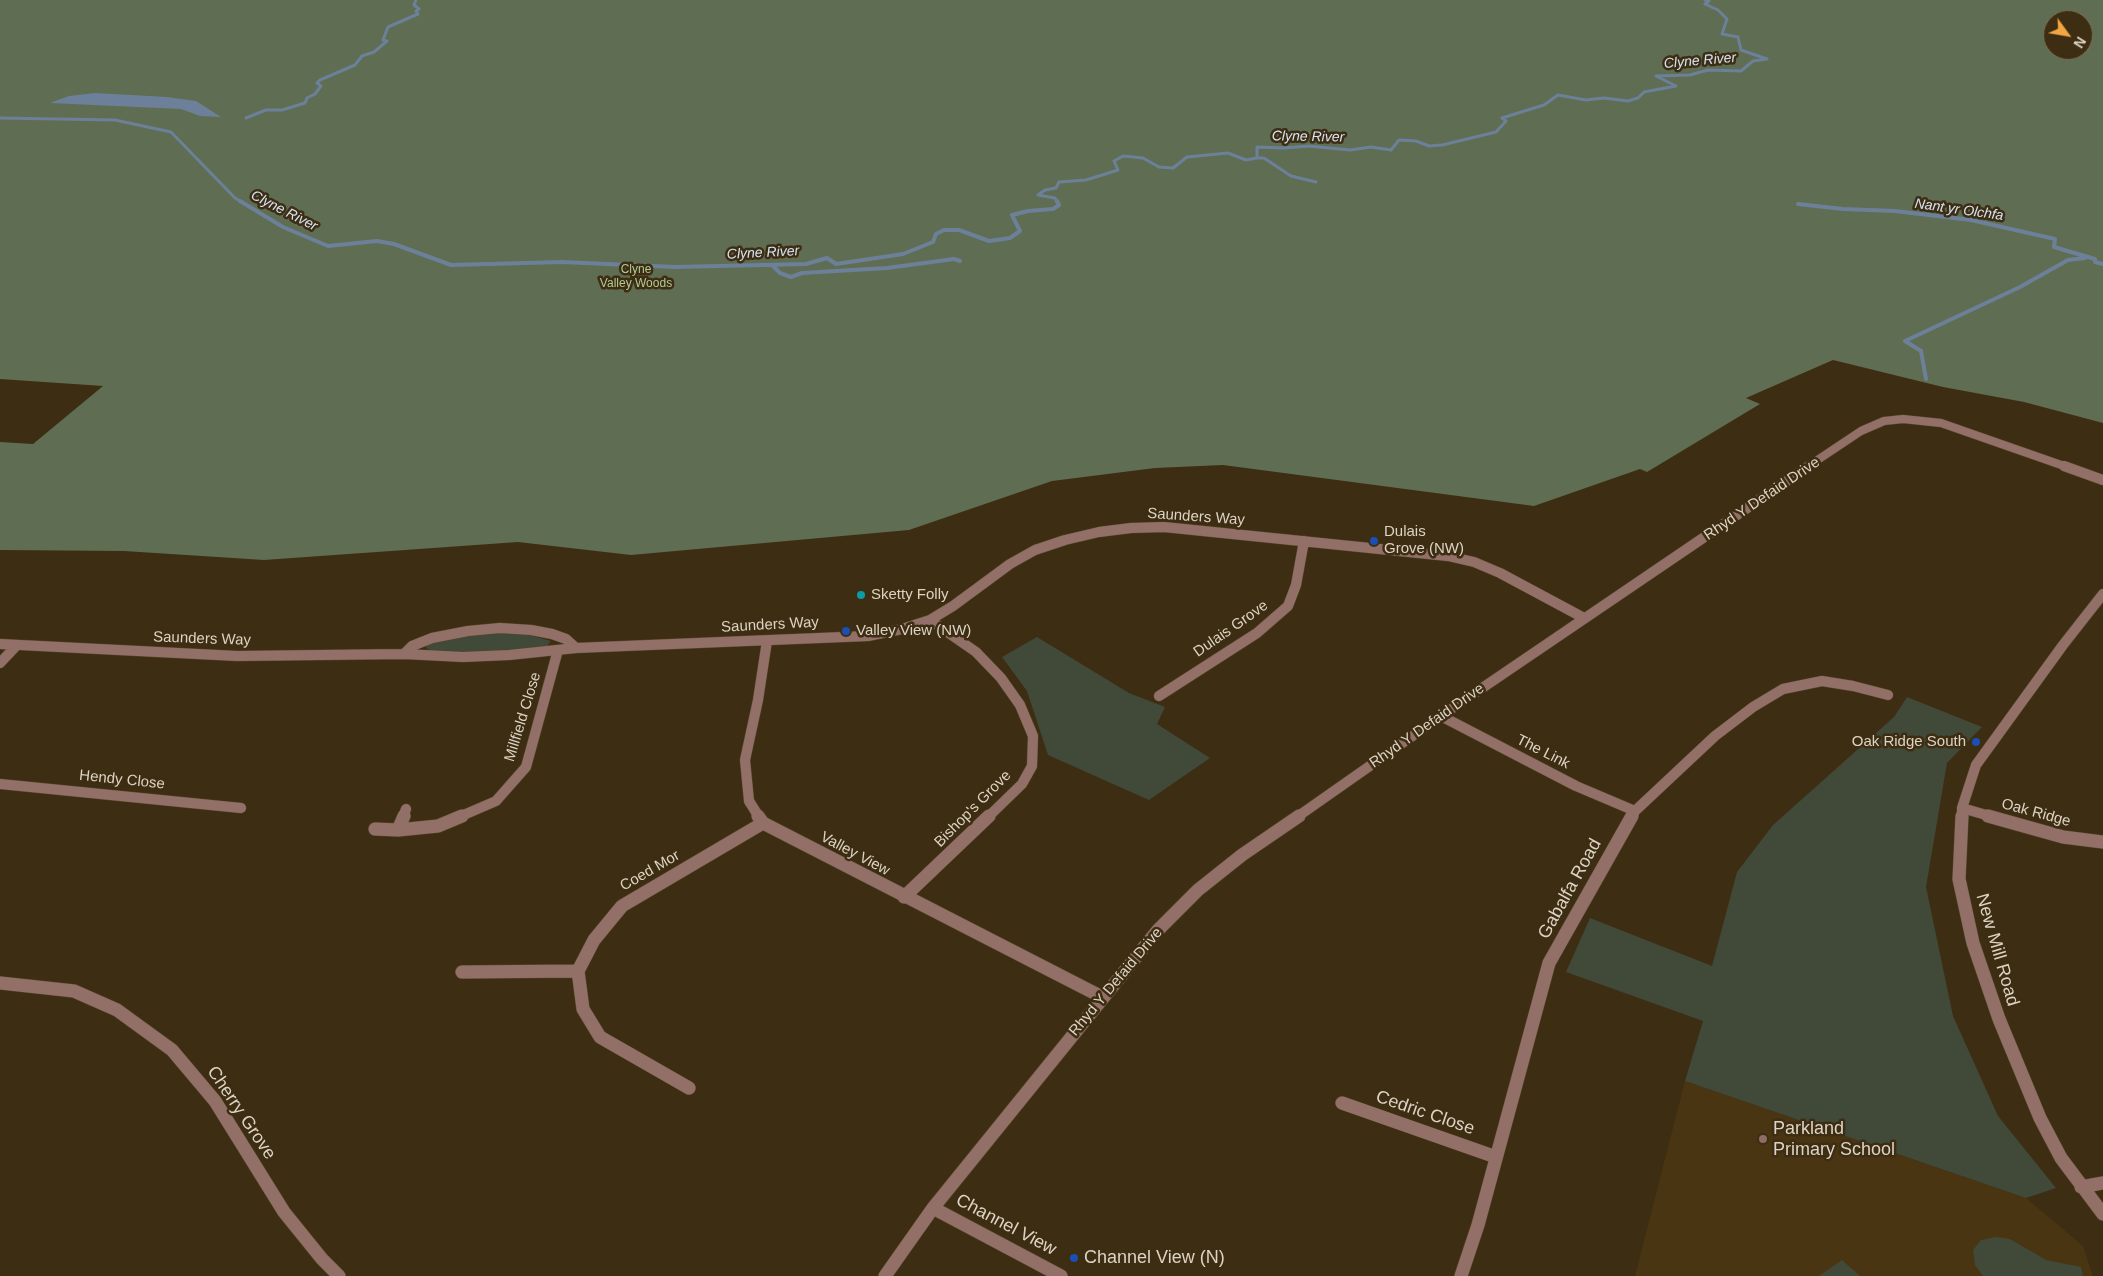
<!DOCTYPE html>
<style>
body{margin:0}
#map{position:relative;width:2103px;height:1276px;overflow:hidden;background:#3d2d12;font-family:Helvetica,sans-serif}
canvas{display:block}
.north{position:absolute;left:2043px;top:10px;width:50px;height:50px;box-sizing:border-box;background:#3d2d12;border:1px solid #7d6f59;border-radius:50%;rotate:122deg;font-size:14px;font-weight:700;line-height:20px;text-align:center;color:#ddd3c4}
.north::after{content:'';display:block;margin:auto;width:18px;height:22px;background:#f2a542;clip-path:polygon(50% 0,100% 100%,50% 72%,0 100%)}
</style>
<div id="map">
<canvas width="2103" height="1276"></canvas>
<div class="north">N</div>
</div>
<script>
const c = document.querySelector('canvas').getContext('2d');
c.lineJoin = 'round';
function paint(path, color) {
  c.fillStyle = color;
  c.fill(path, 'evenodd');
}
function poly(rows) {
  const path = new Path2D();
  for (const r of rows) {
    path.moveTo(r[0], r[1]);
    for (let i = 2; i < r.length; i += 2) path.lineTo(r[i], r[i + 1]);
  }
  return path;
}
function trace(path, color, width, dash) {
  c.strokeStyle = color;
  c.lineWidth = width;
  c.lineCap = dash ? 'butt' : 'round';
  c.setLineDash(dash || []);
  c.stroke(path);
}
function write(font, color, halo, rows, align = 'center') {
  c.font = font + ' Helvetica,sans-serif';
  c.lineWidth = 5;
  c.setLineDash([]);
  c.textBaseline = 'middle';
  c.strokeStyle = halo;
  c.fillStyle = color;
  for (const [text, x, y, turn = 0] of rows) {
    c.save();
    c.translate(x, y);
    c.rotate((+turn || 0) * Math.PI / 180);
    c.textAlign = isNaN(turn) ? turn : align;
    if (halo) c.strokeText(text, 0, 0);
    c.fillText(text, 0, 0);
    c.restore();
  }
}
const built = poly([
 [1685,1081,2026,1198,2083,1246,2093,1276,1635,1276]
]);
const green = poly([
 [495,633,522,633,551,641,547,646,495,652,447,652,430,650,426,648,427,645,435,640],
 [1037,637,1129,693,1165,707,1157,724,1210,758,1149,800,1048,755,1027,691,1002,657],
 [1907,697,1982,727,1947,763,1926,887,1953,1016,1998,1116,2056,1188,2026,1198,1685,1081,1703,1021,1566,972,1590,918,1712,966,1737,872,1773,825,1894,717],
 [1996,1237,2010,1239,2046,1260,2081,1267,2083,1276,1983,1276,1975,1265,1973,1250,1981,1240],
 [1842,1260,1860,1276,1819,1276]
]);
const forest = poly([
 [0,0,2103,0,2103,423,2024,402,1943,387,1833,360,1746,398,1760,404,1647,472,1640,469,1534,506,1223,465,1155,468,1052,481,909,530,631,555,518,542,264,560,124,551,0,550,0,442,33,444,103,386,0,379],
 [2053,20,2083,20,2083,50,2053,50]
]);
const water = poly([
 [95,93,167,97,196,101,221,117,200,116,181,109,50,103,69,96]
]);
const streamFar1 = poly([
 [0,118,115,120,171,132,235,198,242,202],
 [246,118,266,110,282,110,305,103,307,98,315,94,321,86,317,83,320,80,355,65,362,56,374,52,387,41,383,40,388,27,418,14,416,11,419,9,414,5,416,0],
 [1257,158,1264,158,1291,176,1316,182],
 [1057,202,1055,198,1038,195,1045,190,1056,188,1059,182,1086,180,1118,170,1114,161,1123,156,1143,158,1159,167,1173,168,1187,157,1228,153,1246,160,1257,158,1257,147,1284,148,1309,146,1350,150,1371,147,1391,150,1399,140,1416,141,1429,146,1442,145,1496,132,1506,121,1502,118,1544,105,1558,95,1586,100,1604,98,1628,101,1638,98,1644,92,1676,86,1656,76,1690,75,1708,70,1741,71,1753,61,1767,59,1741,50,1738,37,1722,34,1727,19,1718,10,1705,4,1709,1,1705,0]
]);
const stream = poly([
 [240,201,283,227,328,246,377,241,394,244,451,265,562,262,675,267,806,264,827,258,836,264,903,254,933,242,936,234,944,230,959,230,989,241,1010,238,1020,231,1012,215,1028,211,1053,209,1059,205,1057,201],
 [1798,204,1843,209,1895,211,1971,220,2055,239,2054,247,2095,259,2095,262,2103,264],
 [773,266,780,273,791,277,802,273,887,268,954,259,960,261],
 [1926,379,1921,351,1905,341,2020,287,2068,260,2085,258]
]);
const minorFar2 = poly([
 [1807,467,1861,431,1884,421,1903,419,1941,423,2067,467]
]);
const minorFar1 = poly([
 [2064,466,2103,480],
 [930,620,976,652,1001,678,1020,705,1033,736,1032,766,1022,784,988,817],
 [0,644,237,656,404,654,463,657,509,655,576,648,868,636,902,629,930,620,953,606,1010,564,1035,550,1065,540,1099,532,1131,528,1164,527,1448,556,1474,562,1500,573,1584,618],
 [404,654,412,646,432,638,468,631,500,628,531,630,552,634,566,639,576,648],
 [0,663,17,645],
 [1159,696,1257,633,1288,606,1296,585,1304,541],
 [1441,716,1576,786,1635,811],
 [0,784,241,808],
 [1962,808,1993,817],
 [403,817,406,809],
 [459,817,496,801,526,767,558,650],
 [759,817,749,801,745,760,758,700,767,641],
 [1297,817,1441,716,1809,466],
 [1632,817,1635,811,1715,736,1753,707,1783,689,1822,681,1853,686,1888,695],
 [1962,817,1962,808,1976,765,2063,645,2103,594]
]);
const minor = poly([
 [758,816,763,823,1102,997],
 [1962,816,1959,879,1973,943,1999,1019,2040,1118,2061,1158,2103,1214],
 [1988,816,2063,837,2103,842],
 [375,829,398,830,438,826,462,816],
 [398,830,404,816],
 [904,897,989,816],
 [462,972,578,971],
 [0,983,74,991,117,1010,172,1050,215,1101,284,1212,322,1259,339,1276],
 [689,1088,600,1037,583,1009,578,971,594,940,622,906,763,823],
 [1342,1103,1496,1157],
 [2081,1187,2103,1183],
 [933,1208,1061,1276],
 [885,1276,933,1208,1158,930,1198,890,1242,855,1299,816],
 [1461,1276,1478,1225,1549,963,1632,816]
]);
const markers = [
 [1374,541,5,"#1a4fb4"],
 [861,595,5,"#0f9aa8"],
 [846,631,5,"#1a4fb4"],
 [1976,742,5,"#1a4fb4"],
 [1763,1139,5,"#8d6e63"],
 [1074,1258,5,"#1a4fb4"]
];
const farParknames = [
 ["Clyne",636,270],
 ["Valley Woods",636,284]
];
const farWaternames = [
 ["Clyne River",1700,61,-5],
 ["Clyne River",1308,137,1],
 ["Nant yr Olchfa",1959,210,8],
 ["Clyne River",284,211,27],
 ["Clyne River",763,253,-3]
];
const streetNames = [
 ["Rhyd Y Defaid Drive",1762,499,-34],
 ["Saunders Way",1196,517,4],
 ["Saunders Way",770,625,-3],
 ["Dulais Grove",1231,629,-35],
 ["Saunders Way",202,639,2],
 ["Millfield Close",523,717,-73],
 ["Rhyd Y Defaid Drive",1427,726,-35],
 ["The Link",1543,752,27],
 ["Hendy Close",122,780,6],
 ["Bishop's Grove",973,809,-45],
 ["Oak Ridge",2036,813,15],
 ["Valley View",855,854,28],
 ["Coed Mor",650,871,-30],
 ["Rhyd Y Defaid Drive",1116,982,-50]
];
const poiNames = [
 ["Dulais",1384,532],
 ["Grove (NW)",1384,549],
 ["Sketty Folly",871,595],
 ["Valley View (NW)",856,631],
 ["Oak Ridge South",1966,742,"right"]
];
const nearStreetnames = [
 ["Gabalfa Road",1570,889,-61],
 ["New Mill Road",1997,950,74],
 ["Cherry Grove",241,1113,56],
 ["Cedric Close",1425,1113,19],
 ["Channel View",1006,1225,28]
];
const nearPoinames = [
 ["Parkland",1773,1129],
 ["Primary School",1773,1150],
 ["Channel View (N)",1084,1258]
];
paint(built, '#4a3513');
paint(green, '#414939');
paint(forest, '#5f6d52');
paint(water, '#6c809a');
trace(streamFar1, '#6c809a', 3);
trace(stream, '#6c809a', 4);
trace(minorFar2, '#57482e', 9);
trace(minorFar1, '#57482e', 11);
trace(minor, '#57482e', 14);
trace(minorFar2, '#937067', 8);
trace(minorFar1, '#937067', 10);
trace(minor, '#937067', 13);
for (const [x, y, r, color] of markers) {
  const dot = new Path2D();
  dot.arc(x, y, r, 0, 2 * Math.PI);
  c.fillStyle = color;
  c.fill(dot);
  trace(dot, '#3d2d12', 2);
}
write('12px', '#b0ca96', '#3d2d12', farParknames);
write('italic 14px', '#d5e3f6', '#3d2d12', farWaternames);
write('15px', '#ddd3c4', '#3d2d12', streetNames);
write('15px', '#ddd3c4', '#3d2d12', poiNames, 'left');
write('18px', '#ddd3c4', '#3d2d12', nearStreetnames);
write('18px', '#ddd3c4', '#3d2d12', nearPoinames, 'left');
</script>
